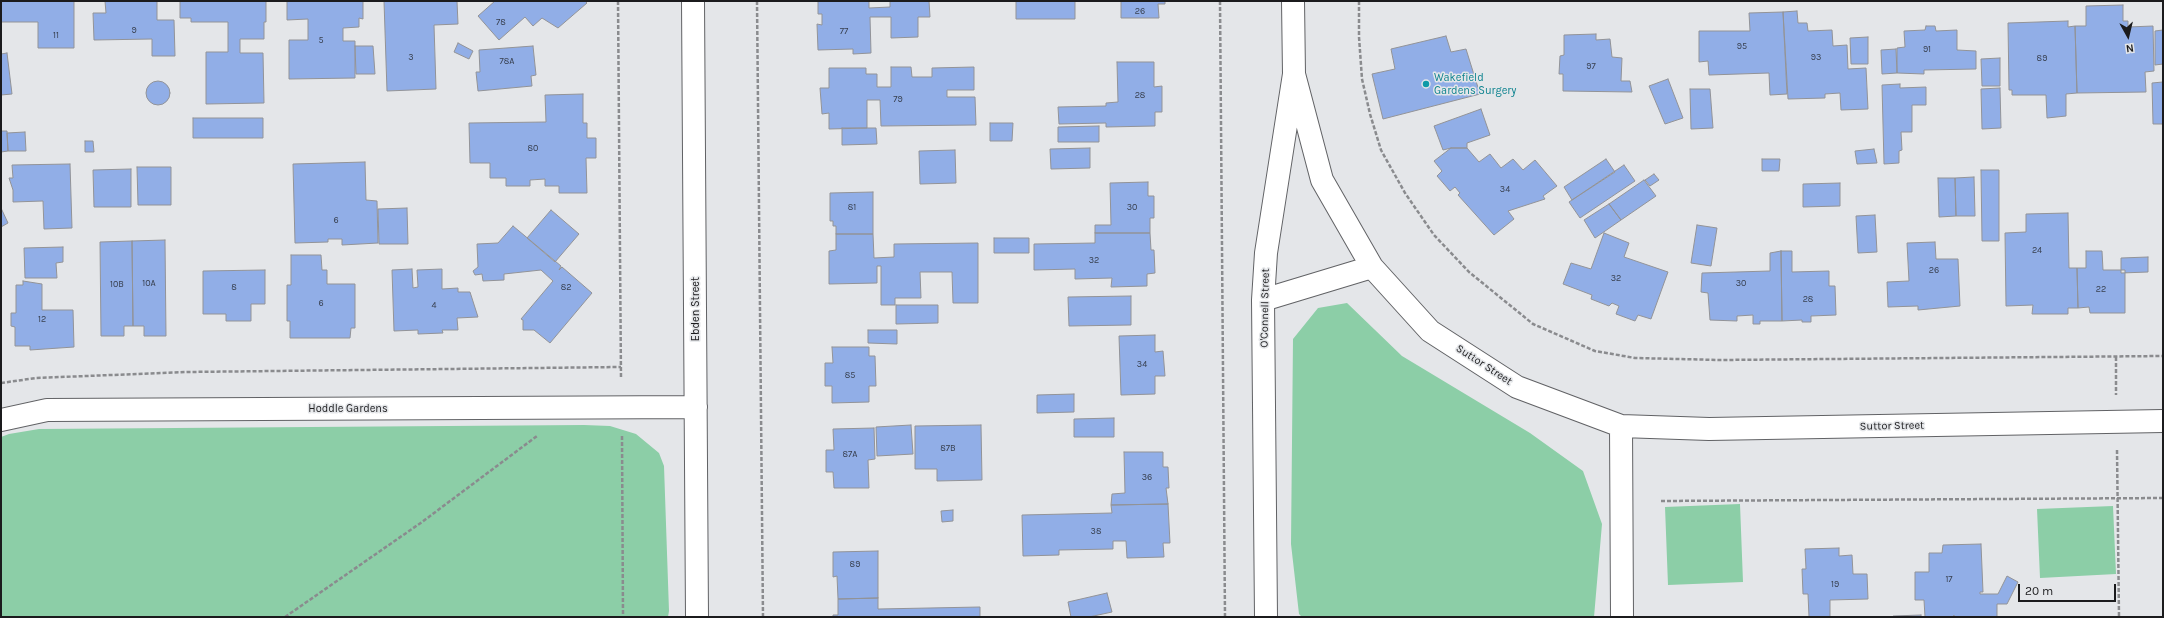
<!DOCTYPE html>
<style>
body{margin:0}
#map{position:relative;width:2164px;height:618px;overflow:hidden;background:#e4e6e9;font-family:Karla,sans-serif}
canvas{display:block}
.frame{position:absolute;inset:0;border:2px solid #1b1b1d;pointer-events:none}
.north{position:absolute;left:2108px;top:16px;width:40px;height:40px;-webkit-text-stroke:3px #e4e6e9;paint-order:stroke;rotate:172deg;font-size:11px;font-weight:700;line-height:16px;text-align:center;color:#1b1b1d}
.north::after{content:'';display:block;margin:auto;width:14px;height:18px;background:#1b1b1d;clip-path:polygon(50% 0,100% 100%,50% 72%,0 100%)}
.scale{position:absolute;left:2018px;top:584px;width:98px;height:18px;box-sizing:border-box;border:2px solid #1b1b1d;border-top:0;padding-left:5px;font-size:12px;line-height:14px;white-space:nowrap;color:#1b1b1d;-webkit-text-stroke:3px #e4e6e9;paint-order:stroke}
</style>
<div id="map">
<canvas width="2164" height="618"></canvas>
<div class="frame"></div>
<div class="north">N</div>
<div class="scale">20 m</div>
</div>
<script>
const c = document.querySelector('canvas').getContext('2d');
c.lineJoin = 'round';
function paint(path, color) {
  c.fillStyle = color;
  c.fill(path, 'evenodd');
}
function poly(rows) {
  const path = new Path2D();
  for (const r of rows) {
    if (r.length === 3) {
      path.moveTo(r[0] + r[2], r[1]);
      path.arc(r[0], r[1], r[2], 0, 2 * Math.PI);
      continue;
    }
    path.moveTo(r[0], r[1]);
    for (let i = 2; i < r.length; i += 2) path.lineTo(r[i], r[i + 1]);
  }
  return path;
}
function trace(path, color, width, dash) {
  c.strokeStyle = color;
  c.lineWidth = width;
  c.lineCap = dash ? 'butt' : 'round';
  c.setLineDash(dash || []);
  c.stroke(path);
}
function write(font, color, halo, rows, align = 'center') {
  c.font = font + ' Karla,sans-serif';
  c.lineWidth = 3;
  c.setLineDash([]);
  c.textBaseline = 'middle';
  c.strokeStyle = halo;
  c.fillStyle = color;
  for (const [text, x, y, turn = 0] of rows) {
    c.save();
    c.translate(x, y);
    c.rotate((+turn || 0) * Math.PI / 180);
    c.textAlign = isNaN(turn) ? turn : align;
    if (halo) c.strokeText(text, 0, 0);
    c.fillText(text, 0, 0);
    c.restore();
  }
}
const green = poly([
 [1347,303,1402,356,1530,433,1583,471,1602,524,1594,617,1302,617,1299,614,1291,544,1293,339,1318,308],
 [584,425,610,426,636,434,659,453,664,466,669,611,668,617,1,617,1,437,9,434,39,429],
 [1740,504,1743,582,1668,585,1665,507],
 [2113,506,2116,574,2040,578,2037,509]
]);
const building = poly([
 [1,1,74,1,74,48,38,48,38,22,1,22,1,1],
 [105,1,157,1,157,20,174,20,175,56,152,56,152,39,94,40,93,13,106,13,105,1],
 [180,1,266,1,266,22,264,22,264,39,240,39,240,53,263,53,264,103,206,104,206,52,228,52,228,22,191,22,191,18,180,18,180,1],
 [287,1,363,1,363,19,359,18,359,27,343,28,343,41,355,41,355,78,289,79,289,40,308,40,308,19,287,20,287,1],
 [384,1,457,1,458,24,434,25,436,89,387,91,384,1],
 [495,1,585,1,587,3,558,28,542,18,533,26,525,17,499,40,478,16,495,1],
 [818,1,869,1,869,8,890,7,890,1,929,1,930,17,918,17,918,37,891,38,891,17,870,17,871,53,853,54,853,49,818,50,817,24,822,25,822,14,818,14,818,1],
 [1016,1,1075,1,1075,19,1016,19,1016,1],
 [1121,1,1165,1,1165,4,1158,4,1159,18,1121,18,1121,1],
 [2123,5,2123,21,2128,21,2128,27,2153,26,2154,71,2145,72,2146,92,2077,93,2075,26,2086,26,2086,6,2123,5],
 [1797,11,1798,23,1807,23,1808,31,1832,30,1833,46,1847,45,1848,69,1866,68,1868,109,1841,110,1840,93,1825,94,1825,98,1788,99,1783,12,1797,11],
 [1783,12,1787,94,1770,95,1769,73,1709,75,1708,61,1699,62,1699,31,1750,31,1749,13,1783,12],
 [2068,21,2068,27,2075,26,2077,93,2066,94,2066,116,2047,118,2046,95,2012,95,2012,90,2009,90,2008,23,2068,21],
 [1926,26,1935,26,1936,31,1957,30,1957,50,1976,51,1976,69,1924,70,1924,74,1897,73,1897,48,1905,47,1904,31,1925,30,1926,26],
 [2163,30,2163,64,2155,65,2155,31,2163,30],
 [1596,34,1596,40,1610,39,1612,57,1622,58,1621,81,1630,81,1632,92,1563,91,1563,74,1559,74,1560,56,1564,55,1564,35,1596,34],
 [1446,36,1451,52,1466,49,1480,94,1383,119,1372,74,1395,69,1391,49,1446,36],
 [1868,37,1868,64,1851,64,1850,38,1868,37],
 [458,43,473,51,469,59,454,52,458,43],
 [355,46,373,46,375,74,356,74,355,46],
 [533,46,536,75,531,76,532,86,478,91,476,72,480,72,479,50,533,46],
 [1896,49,1897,73,1882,74,1881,50,1896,49],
 [7,53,12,94,1,95,1,54,7,53],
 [2000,58,2000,86,1982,86,1981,59,2000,58],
 [1117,62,1154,62,1154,87,1162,86,1162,112,1155,112,1155,126,1106,127,1106,123,1059,124,1058,107,1106,106,1106,103,1118,102,1117,62],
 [891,67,911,67,912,77,932,77,932,68,974,67,974,90,947,90,947,97,975,97,976,125,881,126,880,100,867,100,867,128,829,129,829,113,822,114,820,88,829,88,829,68,866,68,866,74,877,74,877,87,891,87,891,67],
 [1668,79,1683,118,1665,124,1649,86,1668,79],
 [158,93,12],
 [2163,82,2163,124,2153,124,2152,83,2163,82],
 [1900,84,1900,88,1926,87,1926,105,1912,105,1912,132,1901,132,1902,150,1899,151,1899,163,1884,164,1882,85,1900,84],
 [2000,88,2001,128,1982,129,1981,89,2000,88],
 [1690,89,1710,89,1713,128,1691,129,1690,89],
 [583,94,583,123,587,123,587,138,596,138,596,158,586,158,587,193,559,193,559,186,545,186,545,179,530,180,530,186,506,186,506,178,490,178,490,163,470,163,469,123,546,122,545,95,583,94],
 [1481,109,1490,135,1467,143,1467,148,1451,148,1443,150,1434,126,1481,109],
 [193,118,263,118,263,138,193,138,193,118],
 [990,123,1013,123,1012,141,990,141,990,123],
 [1099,126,1099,142,1058,142,1058,127,1099,126],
 [842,128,876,128,877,144,842,145,842,128],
 [1,131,7,131,8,151,1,152,1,131],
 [25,132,26,151,8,151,7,133,25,132],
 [85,141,93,141,94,152,85,152,85,141],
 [1090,148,1090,168,1051,169,1050,149,1090,148],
 [1451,148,1467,148,1479,162,1490,154,1501,168,1513,159,1523,170,1535,160,1557,186,1543,196,1545,199,1508,211,1514,219,1494,235,1458,195,1460,193,1455,187,1450,191,1437,176,1442,171,1434,161,1451,148],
 [1874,149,1877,163,1857,164,1855,151,1874,149],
 [955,150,956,183,920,184,919,151,955,150],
 [1606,159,1615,172,1572,200,1564,187,1606,159],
 [1762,159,1780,159,1779,171,1762,171,1762,159],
 [365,162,366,200,377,201,378,243,342,245,342,239,328,239,328,242,295,243,293,164,365,162],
 [70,164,72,228,44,229,43,201,13,202,13,190,9,178,13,178,12,165,70,164],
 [1624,165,1635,181,1580,218,1569,202,1624,165],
 [137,167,171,167,171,205,138,205,137,167],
 [131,169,131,207,94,207,93,170,131,169],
 [1981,170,1999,170,1999,241,1982,241,1981,170],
 [1654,174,1659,180,1650,186,1645,180,1654,174],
 [1974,177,1975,216,1956,216,1955,178,1974,177],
 [1938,178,1955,178,1956,216,1939,217,1938,178],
 [1644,180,1656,196,1621,220,1609,204,1644,180],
 [1148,182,1148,196,1154,196,1154,218,1150,218,1150,233,1095,233,1095,225,1111,225,1110,183,1148,182],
 [1840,183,1840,206,1803,207,1803,184,1840,183],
 [873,192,873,234,836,234,836,226,833,226,833,221,830,221,830,193,873,192],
 [1609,204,1621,220,1595,238,1584,220,1609,204],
 [1,208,8,223,1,227,1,208],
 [407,208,408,244,379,244,378,209,407,208],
 [551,210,579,234,555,262,527,238,551,210],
 [2068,213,2069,268,2077,268,2078,308,2068,308,2068,314,2032,314,2033,305,2006,306,2005,233,2026,232,2026,214,2068,213],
 [1875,215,1877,252,1858,253,1856,216,1875,215],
 [1697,225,1717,228,1711,266,1691,263,1697,225],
 [513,226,561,266,559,270,562,267,592,293,550,343,534,330,523,330,523,320,521,319,553,281,541,270,504,274,504,280,483,281,482,274,475,275,473,271,478,267,477,244,498,243,513,226],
 [1095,233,1150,233,1151,250,1154,250,1155,273,1147,274,1147,286,1111,287,1112,278,1075,279,1075,269,1034,270,1034,244,1095,243,1095,233],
 [1604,233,1629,243,1624,257,1668,272,1651,319,1638,315,1635,321,1616,314,1619,306,1612,303,1609,306,1591,299,1592,295,1563,284,1571,263,1591,269,1604,233],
 [836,234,873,234,874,258,894,257,894,244,978,243,978,303,953,303,952,272,920,272,921,298,895,298,895,305,881,305,881,266,877,266,877,283,829,284,829,251,836,250,836,234],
 [994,238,1029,238,1029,253,994,253,994,238],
 [165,240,166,336,144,336,144,326,133,326,132,241,165,240],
 [132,241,133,326,124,326,124,336,101,336,100,242,132,241],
 [1935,242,1936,259,1958,259,1960,306,1918,310,1918,306,1888,307,1887,282,1909,281,1907,243,1935,242],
 [63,247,63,262,56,263,57,278,25,278,24,248,63,247],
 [1781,251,1792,251,1792,272,1829,271,1829,286,1835,286,1836,315,1811,316,1811,322,1802,322,1802,320,1782,321,1781,251],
 [1781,251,1782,321,1760,321,1760,324,1753,324,1753,315,1737,316,1737,321,1710,320,1708,293,1701,292,1702,273,1770,271,1770,253,1781,251],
 [2086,251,2102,251,2103,270,2125,270,2125,313,2090,313,2089,307,2078,308,2077,268,2086,268,2086,251],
 [291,255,321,255,322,270,327,270,327,284,355,284,355,328,351,328,350,338,290,338,290,321,287,321,287,285,291,285,291,255],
 [2148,257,2148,272,2121,273,2121,258,2148,257],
 [412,269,413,288,418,287,417,270,442,269,442,289,458,288,458,292,470,292,478,317,457,318,458,330,442,330,443,333,418,334,418,330,394,331,392,270,412,269],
 [265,270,265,304,251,304,251,321,226,321,226,314,203,314,203,271,265,270],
 [23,281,42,284,42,310,73,310,74,347,30,350,30,346,15,346,15,327,11,326,11,313,16,313,16,285,23,285,23,281],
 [1131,296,1131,325,1069,326,1068,297,1131,296],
 [896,305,938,305,938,323,896,324,896,305],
 [868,330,897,330,897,344,868,343,868,330],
 [1155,335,1155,352,1163,351,1165,376,1155,376,1155,394,1121,395,1119,336,1155,335],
 [832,347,869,347,869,356,875,356,876,386,869,386,869,402,832,403,832,386,825,386,825,363,833,363,832,347],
 [1074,394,1074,412,1037,413,1037,395,1074,394],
 [1114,418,1114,437,1074,437,1074,419,1114,418],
 [911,425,913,454,877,456,876,427,911,425],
 [981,425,982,480,937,481,937,469,915,469,915,426,981,425],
 [874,428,875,459,868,460,869,488,834,488,833,472,826,472,826,450,834,450,833,429,874,428],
 [1124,452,1163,452,1163,467,1168,467,1169,488,1166,488,1168,504,1111,505,1112,494,1125,493,1124,452],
 [1168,504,1170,543,1163,543,1164,557,1127,558,1126,541,1113,541,1113,549,1059,550,1059,555,1023,556,1022,515,1112,513,1111,505,1168,504],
 [953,510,953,521,942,522,941,511,953,510],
 [1981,544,1983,592,1980,592,1980,594,1998,594,2007,576,2018,582,2007,604,1997,604,1997,617,1954,617,1954,615,1953,617,1925,617,1924,600,1915,600,1915,572,1929,572,1929,553,1942,553,1943,545,1981,544],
 [1839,548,1839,556,1852,555,1853,574,1867,574,1868,599,1830,600,1830,617,1809,617,1808,594,1803,594,1802,569,1806,569,1805,549,1839,548],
 [878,551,878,598,838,599,837,576,833,577,833,552,878,551],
 [1107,593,1112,612,1089,617,1071,617,1068,602,1107,593],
 [878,598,878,609,980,607,980,617,833,617,833,615,838,615,838,599,878,598],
 [1921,615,1921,617,1893,617,1893,616,1921,615]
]);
const path = poly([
 [618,1,621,379],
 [757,1,763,617],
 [1220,1,1225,617],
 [1359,1,1359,37,1362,79,1370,114,1381,150,1405,193,1434,235,1469,272,1533,324,1595,351,1635,358,1720,360,2163,356],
 [2116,357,2116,395],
 [1,383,36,378,187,372,621,367],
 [622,436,623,617],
 [2117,450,2119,617],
 [1661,501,2163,498],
 [285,617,422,522,537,436]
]);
const minor = poly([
 [693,1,697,617],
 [1294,74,1322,180,1372,267,1430,331,1517,387,1621,426,1709,429,2163,421],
 [1263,300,1372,267],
 [1,420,47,410,696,407],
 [1621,426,1622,617],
 [1266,617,1263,300,1266,253,1294,74,1293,1]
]);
const markers = [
 [1426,84,4,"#0f9aa8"]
];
const numberNames = [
 ["26",1140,11],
 ["78",501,22],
 ["9",134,30],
 ["77",844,31],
 ["11",56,35],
 ["5",321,40],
 ["95",1742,46],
 ["91",1927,49],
 ["3",411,57],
 ["93",1816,57],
 ["89",2042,58],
 ["78A",507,61],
 ["97",1591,66],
 ["28",1140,95],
 ["79",898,99],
 ["80",533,148],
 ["34",1505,189],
 ["81",852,207],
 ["30",1132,207],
 ["6",336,220],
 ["24",2037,250],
 ["32",1094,260],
 ["26",1934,270],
 ["32",1616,278],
 ["10A",149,283],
 ["30",1741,283],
 ["10B",117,284],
 ["8",234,287],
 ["82",566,287],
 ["22",2101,289],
 ["28",1808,299],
 ["6",321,303],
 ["4",434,305],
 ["12",42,319],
 ["34",1142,364],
 ["85",850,375],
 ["87B",948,448],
 ["87A",850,454],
 ["36",1147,477],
 ["38",1096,531],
 ["89",855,564],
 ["17",1949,579],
 ["19",1835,584]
];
const cultureNames = [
 ["Wakefield",1434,78],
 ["Gardens Surgery",1434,91]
];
const streetNames = [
 ["O'Connell Street",1265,308,-89],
 ["Ebden Street",696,309,-90],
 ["Suttor Street",1484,365,33],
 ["Hoddle Gardens",348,409],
 ["Suttor Street",1892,426,-1]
];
paint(green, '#8ccea7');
paint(building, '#91aee7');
trace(building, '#929397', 1);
trace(minor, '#616265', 24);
trace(path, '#8a8b8e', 2.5, [4, 2]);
trace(minor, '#fff', 22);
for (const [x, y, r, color] of markers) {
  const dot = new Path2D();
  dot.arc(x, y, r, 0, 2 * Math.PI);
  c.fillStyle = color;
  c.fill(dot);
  trace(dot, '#e4e6e9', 1.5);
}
write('9px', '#384050', null, numberNames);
write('11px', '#0d838f', '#e4e6e9', cultureNames, 'left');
write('11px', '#1b1b1d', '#e4e6e9', streetNames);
</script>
